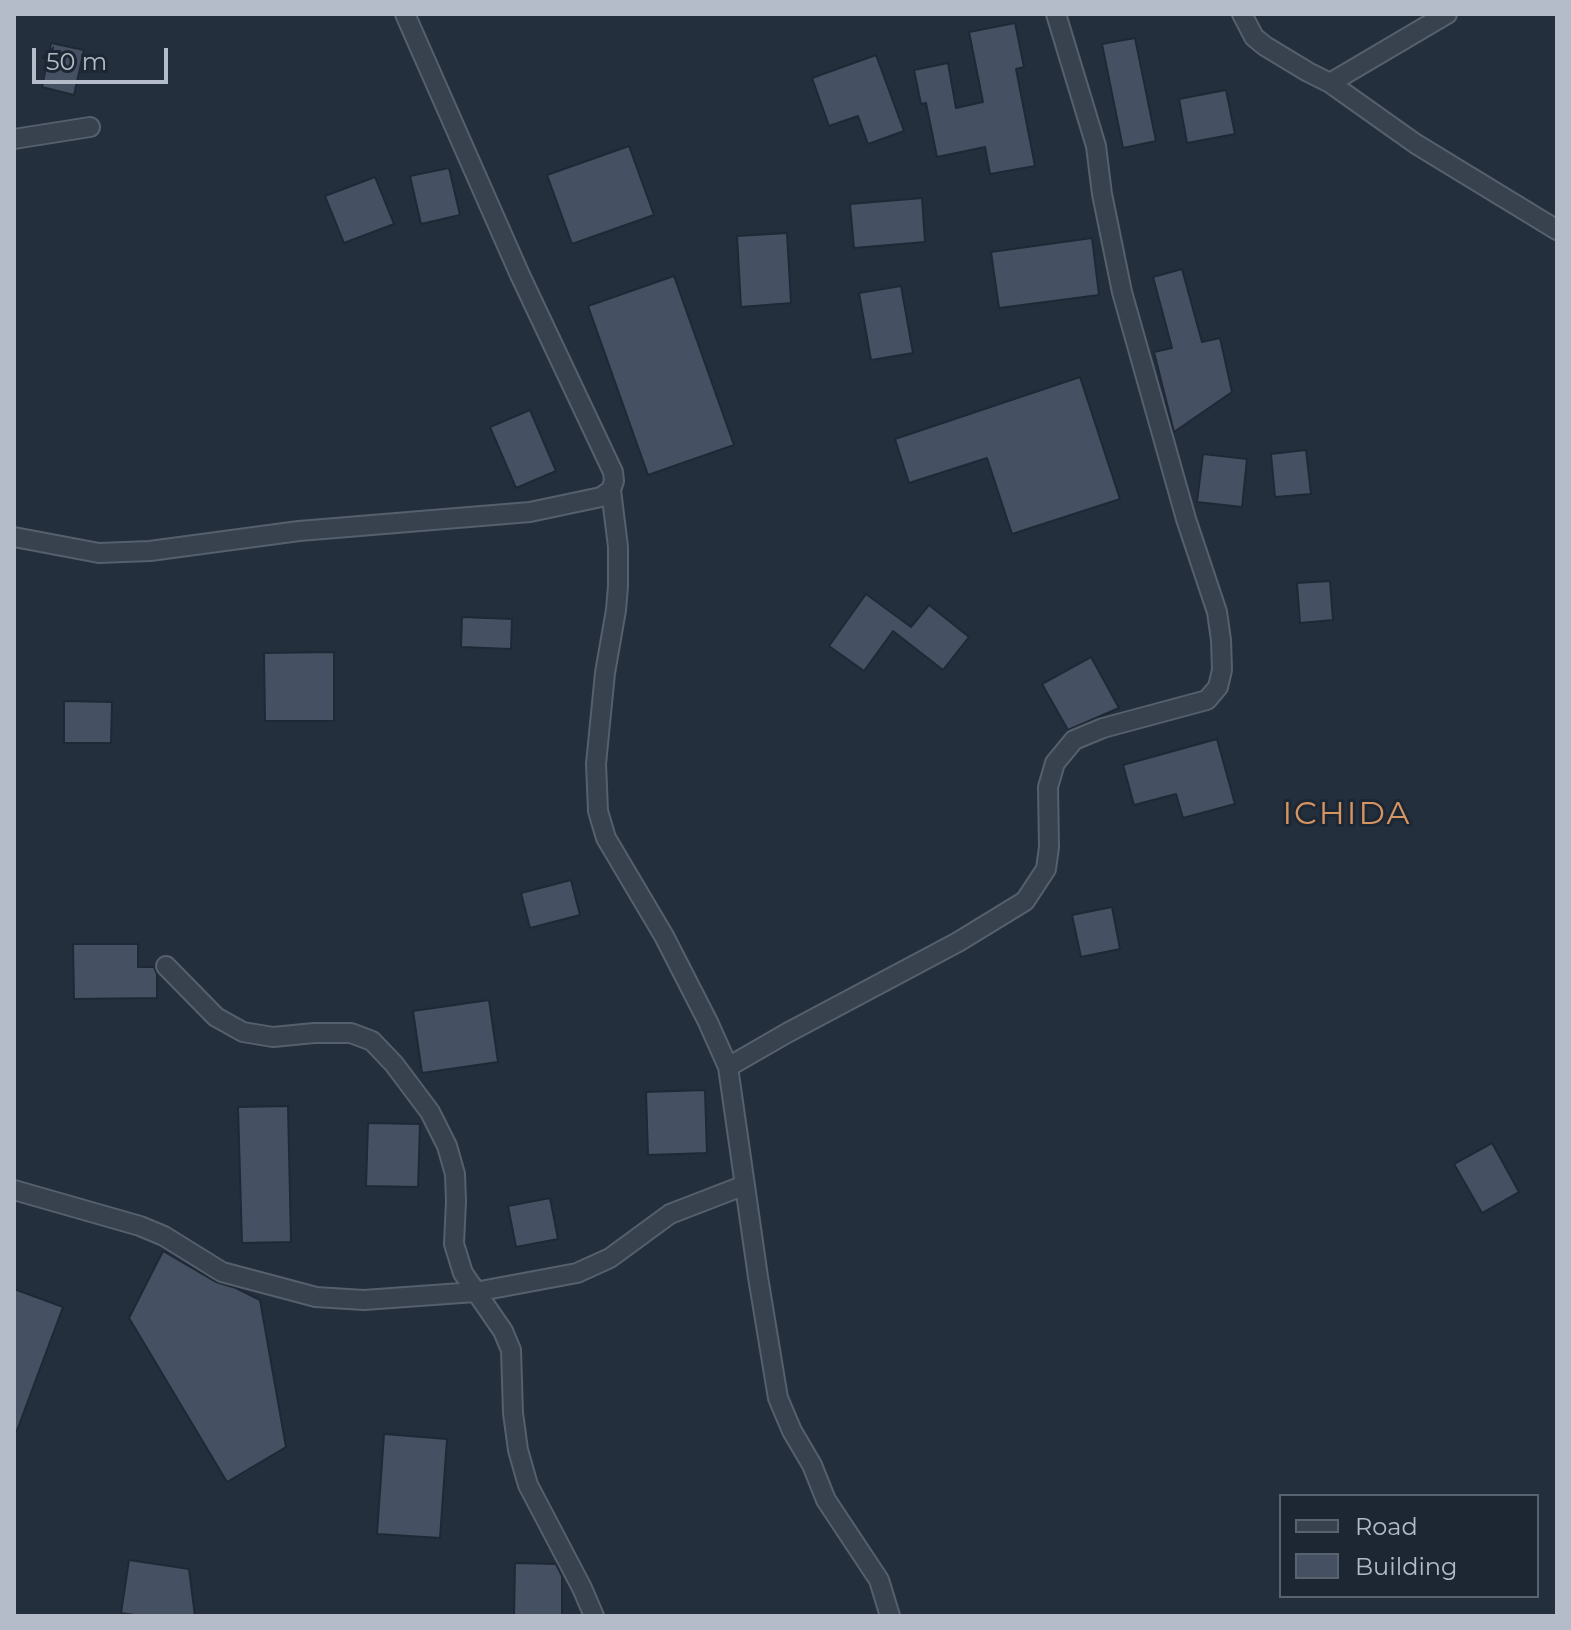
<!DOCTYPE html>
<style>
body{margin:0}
#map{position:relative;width:1571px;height:1630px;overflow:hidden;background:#242f3e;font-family:Montserrat,sans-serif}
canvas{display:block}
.frame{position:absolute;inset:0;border:16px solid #b4bcc9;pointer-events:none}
.legend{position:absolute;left:1279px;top:1494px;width:260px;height:104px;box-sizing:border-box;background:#1d2633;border:2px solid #59626f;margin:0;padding:10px 14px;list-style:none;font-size:24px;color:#b4bcc9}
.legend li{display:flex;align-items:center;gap:16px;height:40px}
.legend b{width:40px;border:2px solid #59626f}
.scale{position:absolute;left:32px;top:48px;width:136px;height:36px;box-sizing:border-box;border:4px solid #b4bcc9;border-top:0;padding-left:10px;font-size:24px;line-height:28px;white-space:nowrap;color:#b4bcc9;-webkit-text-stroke:6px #1d2633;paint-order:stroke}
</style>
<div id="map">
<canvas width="1571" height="1630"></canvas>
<div class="frame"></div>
<ul class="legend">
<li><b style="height:10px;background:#38414e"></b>Road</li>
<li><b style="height:22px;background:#455162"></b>Building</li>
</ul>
<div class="scale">50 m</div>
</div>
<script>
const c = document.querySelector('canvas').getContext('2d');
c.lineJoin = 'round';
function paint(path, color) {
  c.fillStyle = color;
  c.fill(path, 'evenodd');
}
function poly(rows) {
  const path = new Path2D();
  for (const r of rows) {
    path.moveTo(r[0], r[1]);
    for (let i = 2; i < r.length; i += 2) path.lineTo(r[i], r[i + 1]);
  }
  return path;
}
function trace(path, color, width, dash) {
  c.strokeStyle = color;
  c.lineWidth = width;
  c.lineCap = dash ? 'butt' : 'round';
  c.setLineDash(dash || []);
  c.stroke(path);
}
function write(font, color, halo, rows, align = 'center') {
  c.font = font + ' Montserrat,sans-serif';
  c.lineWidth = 6;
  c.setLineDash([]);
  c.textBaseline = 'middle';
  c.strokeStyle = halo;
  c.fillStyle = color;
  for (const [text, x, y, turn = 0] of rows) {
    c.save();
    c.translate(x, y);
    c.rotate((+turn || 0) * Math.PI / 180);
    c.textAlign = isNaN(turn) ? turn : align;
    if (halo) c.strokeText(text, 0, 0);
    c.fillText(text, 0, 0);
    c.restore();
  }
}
const building = poly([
 [1015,23,1024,67,1016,69,1035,166,990,174,985,147,937,157,926,103,921,104,914,70,948,63,956,108,983,102,969,32,1015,23],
 [1135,38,1156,141,1123,148,1102,44,1135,38],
 [51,43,84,50,74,95,42,87,51,43],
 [876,55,904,131,868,144,858,116,829,126,812,78,876,55],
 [1226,90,1235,134,1187,143,1179,99,1226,90],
 [629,146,654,215,572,244,547,175,629,146],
 [449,168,460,215,421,224,410,176,449,168],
 [375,177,394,224,344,243,325,196,375,177],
 [922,198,925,242,854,248,850,204,922,198],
 [787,233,791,303,741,307,737,236,787,233],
 [1092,238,1099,295,999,308,991,252,1092,238],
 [1182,269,1202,342,1220,338,1232,392,1174,432,1154,352,1172,348,1153,277,1182,269],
 [674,276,734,445,648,475,588,306,674,276],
 [901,286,913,353,871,360,859,293,901,286],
 [1080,377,1120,499,1012,534,987,458,909,483,895,439,1080,377],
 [530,410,556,471,516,488,490,427,530,410],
 [1306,450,1311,494,1275,497,1271,454,1306,450],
 [1203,454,1247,459,1242,507,1197,502,1203,454],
 [1330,581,1333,620,1300,623,1297,583,1330,581],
 [866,594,911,627,929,605,969,637,943,670,893,631,864,671,829,646,866,594],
 [462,617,512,619,511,649,461,647,462,617],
 [334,652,334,721,265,721,264,653,334,652],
 [1091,657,1119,708,1068,730,1042,684,1091,657],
 [64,701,112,702,111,743,64,743,64,701],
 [1217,739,1235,804,1183,818,1176,794,1134,805,1123,765,1217,739],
 [571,880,580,915,530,928,521,893,571,880],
 [1112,907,1120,949,1081,957,1072,915,1112,907],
 [73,944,138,944,138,967,154,967,157,974,157,998,74,999,73,944],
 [489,1000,498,1062,422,1073,413,1011,489,1000],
 [705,1090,707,1153,648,1155,646,1092,705,1090],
 [288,1106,291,1242,242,1243,238,1107,288,1106],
 [368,1123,420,1124,418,1187,366,1186,368,1123],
 [1492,1143,1519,1192,1482,1213,1454,1164,1492,1143],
 [550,1198,558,1239,516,1247,508,1206,550,1198],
 [163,1251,216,1282,236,1288,260,1300,286,1447,227,1482,129,1318,163,1251],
 [14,1289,63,1307,16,1433,14,1433,14,1289],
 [384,1434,447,1439,440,1538,377,1534,384,1434],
 [129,1560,189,1569,195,1616,140,1616,121,1613,129,1560],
 [515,1563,556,1564,562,1576,562,1616,514,1616,515,1563]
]);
const street = poly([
 [405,14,520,275,613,472,614,481,611,490,618,547,618,586,616,610,605,673,596,764,598,811,606,838,664,936,708,1022,728,1067,758,1277,778,1398,792,1431,812,1465,826,1500,879,1580,890,1616],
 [1242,14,1254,37,1265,46,1308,72,1330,83,1416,144,1557,230],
 [1330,83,1447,14],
 [14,139,90,127],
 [14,537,99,553,150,551,299,531,530,512,601,497,611,490],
 [166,966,216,1017,243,1032,273,1037,314,1033,351,1033,372,1041,394,1064,430,1112,447,1146,455,1174,456,1201,454,1244,463,1273,503,1331,511,1350,513,1413,518,1450,528,1485,582,1588,594,1616],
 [728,1067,787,1033,958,942,1025,901,1046,869,1049,847,1048,787,1055,763,1074,740,1103,728,1207,700,1218,687,1222,670,1221,640,1217,612,1186,519,1122,292,1102,194,1096,146,1056,14],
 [14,1190,140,1226,164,1236,222,1272,316,1297,364,1300,475,1292,577,1273,610,1258,670,1214,745,1185]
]);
const quarterNames = [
 ["ICHIDA",1347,815]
];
paint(building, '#455162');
trace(building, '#1f2835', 2);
trace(street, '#565f6c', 22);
trace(street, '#38414e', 18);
c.letterSpacing = '2px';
write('32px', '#d59563', '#1d2633', quarterNames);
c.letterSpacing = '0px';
</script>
